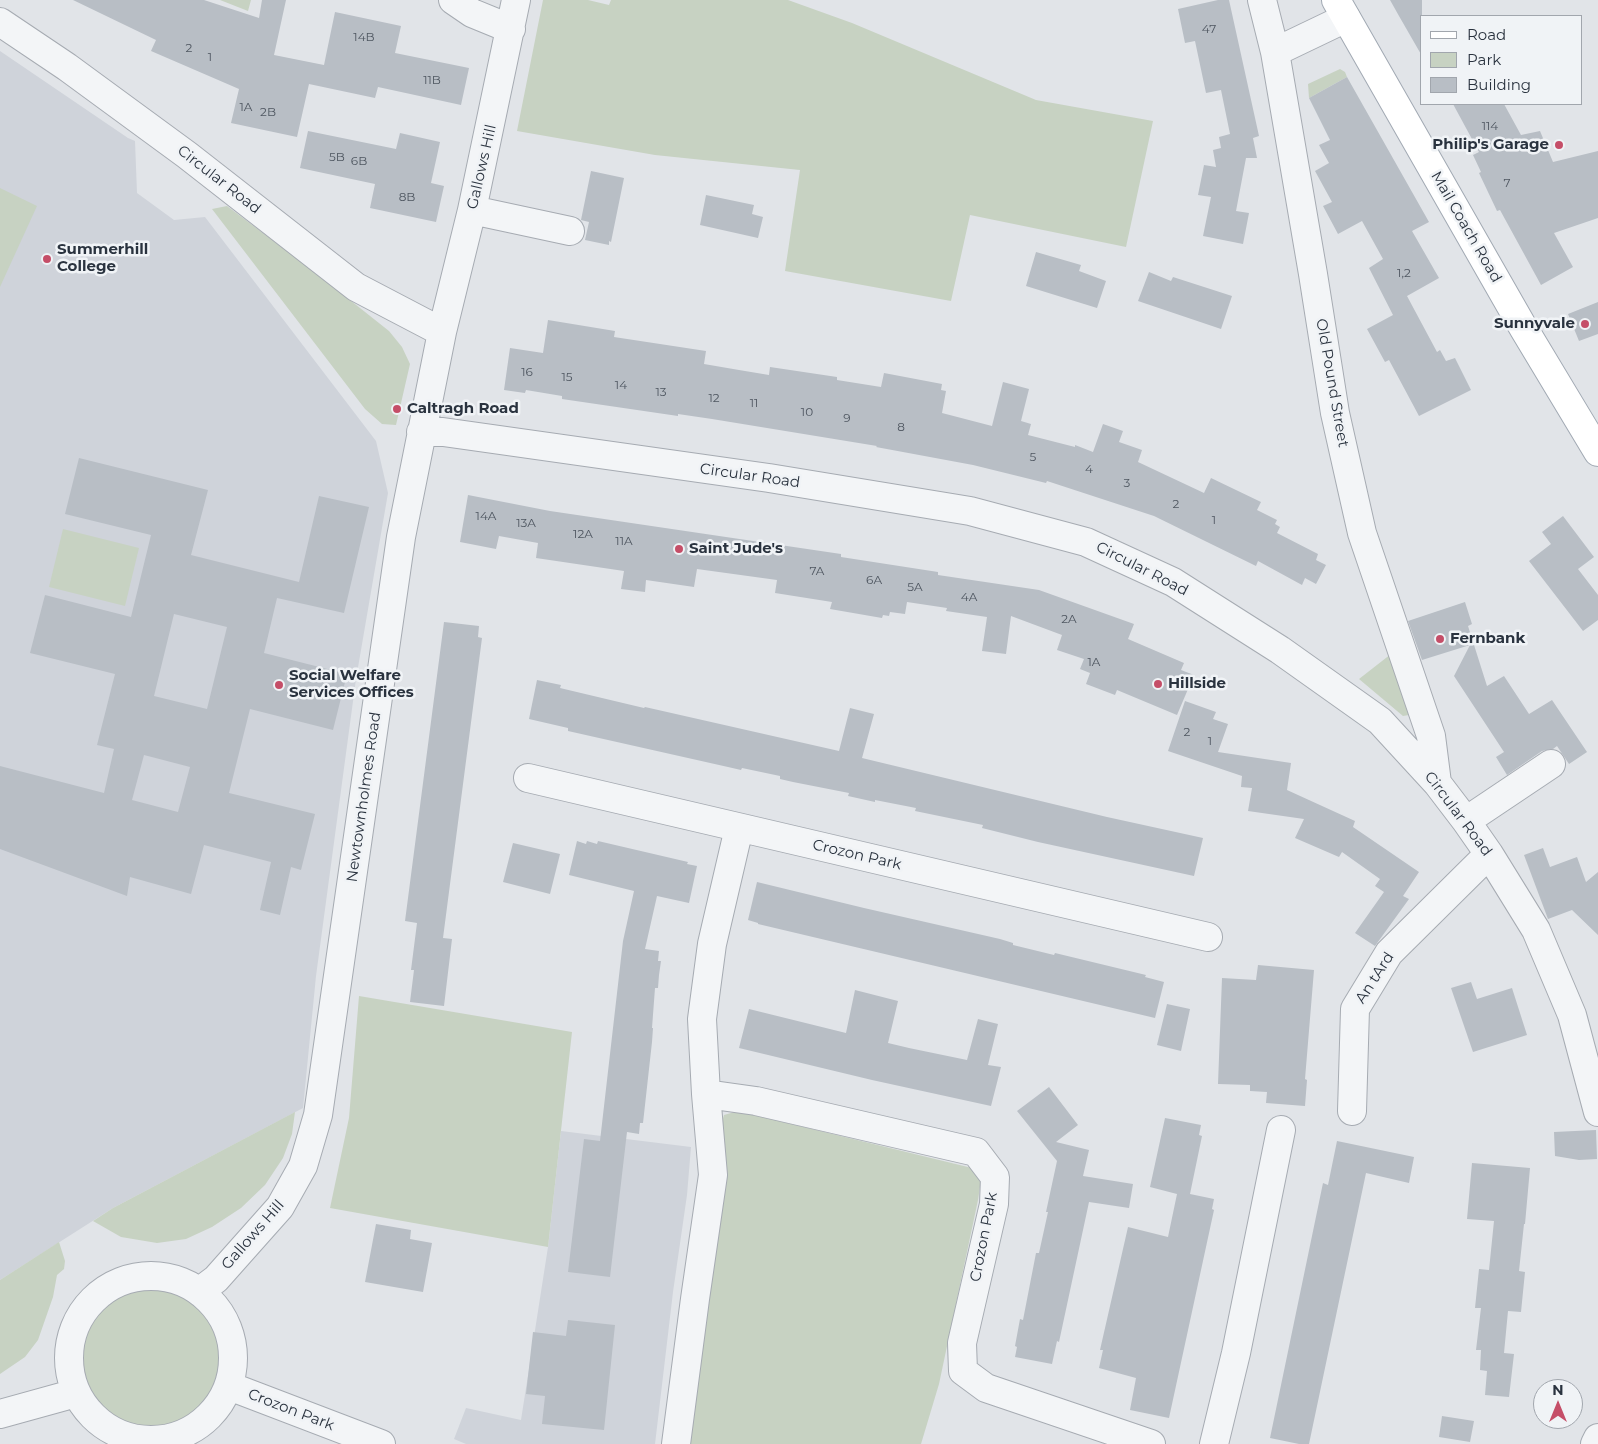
<!DOCTYPE html>
<style>
body{margin:0}
#map{position:relative;width:1598px;height:1444px;overflow:hidden;background:#e1e4e8;font-family:Montserrat,sans-serif}
canvas{display:block}
.legend{position:absolute;left:1420px;top:15px;width:162px;height:90px;box-sizing:border-box;background:#f0f3f6;border:1px solid #a1a6ad;margin:0;padding:6px 9px;list-style:none;font-size:15px;color:#2a333f}
.legend li{display:flex;align-items:center;gap:10px;height:25px}
.legend b{width:25px;border:1px solid #a1a6ad}
.north{position:absolute;left:1533px;top:1379px;width:50px;height:50px;box-sizing:border-box;background:#f0f3f6;border:1px solid #a1a6ad;border-radius:50%;rotate:0deg;font-size:14px;font-weight:700;line-height:20px;text-align:center;color:#2a333f}
.north::after{content:'';display:block;margin:auto;width:18px;height:22px;background:#c54e68;clip-path:polygon(50% 0,100% 100%,50% 72%,0 100%)}
</style>
<div id="map">
<canvas width="1598" height="1444"></canvas>
<ul class="legend">
<li><b style="height:6px;background:#fff"></b>Road</li>
<li><b style="height:14px;background:#c7d2c2"></b>Park</li>
<li><b style="height:14px;background:#b8bec5"></b>Building</li>
</ul>
<div class="north">N</div>
</div>
<script>
const c = document.querySelector('canvas').getContext('2d');
c.lineJoin = 'round';
function paint(path, color) {
  c.fillStyle = color;
  c.fill(path, 'evenodd');
}
function poly(rows) {
  const path = new Path2D();
  for (const r of rows) {
    if (r.length === 3) {
      path.moveTo(r[0] + r[2], r[1]);
      path.arc(r[0], r[1], r[2], 0, 2 * Math.PI);
      continue;
    }
    path.moveTo(r[0], r[1]);
    for (let i = 2; i < r.length; i += 2) path.lineTo(r[i], r[i + 1]);
  }
  return path;
}
function trace(path, color, width, dash) {
  c.strokeStyle = color;
  c.lineWidth = width;
  c.lineCap = dash ? 'butt' : 'round';
  c.setLineDash(dash || []);
  c.stroke(path);
}
function write(font, color, halo, rows, align = 'center') {
  c.font = font + ' Montserrat,sans-serif';
  c.lineWidth = 5;
  c.setLineDash([]);
  c.textBaseline = 'middle';
  c.strokeStyle = halo;
  c.fillStyle = color;
  for (const [text, x, y, turn = 0] of rows) {
    c.save();
    c.translate(x, y);
    c.rotate((+turn || 0) * Math.PI / 180);
    c.textAlign = isNaN(turn) ? turn : align;
    if (halo) c.strokeText(text, 0, 0);
    c.fillText(text, 0, 0);
    c.restore();
  }
}
const built = poly([
 [0,51,128,138,135,141,137,193,174,220,205,217,376,441,388,493,356,679,316,976,303,1108,113,1208,0,1280],
 [561,1131,691,1147,687,1195,673,1292,655,1444,466,1444,454,1439,466,1408,521,1420,548,1247]
]);
const green = poly([
 [220,0,251,0,248,11],
 [543,0,588,0,609,5,611,0,788,0,852,23,1036,100,1153,121,1126,247,970,215,951,301,785,271,800,170,655,155,517,131],
 [1340,69,1345,72,1347,77,1309,98,1308,84],
 [0,188,37,206,0,287],
 [227,206,307,266,389,331,402,347,410,364,396,425,382,424,365,409,212,209],
 [63,529,139,548,125,606,49,587],
 [1391,654,1411,710,1409,715,1403,716,1359,679],
 [359,996,572,1032,548,1247,330,1208,349,1118],
 [738,1111,972,1168,981,1180,978,1200,939,1384,921,1444,690,1444,726,1159,722,1122,724,1115],
 [295,1112,292,1134,283,1158,265,1185,241,1208,212,1227,186,1239,157,1243,121,1237,93,1221,113,1208],
 [59,1242,65,1261,64,1269,57,1275,53,1297,38,1340,25,1357,0,1374,0,1280],
 [151,1357,70]
]);
const building = poly([
 [73,0,204,0,259,18,262,0,286,0,274,55,324,65,335,12,401,26,395,53,469,68,461,105,378,87,375,98,309,84,297,137,231,123,239,89,151,51,156,40],
 [1218,0,1229,0,1259,136,1253,138,1257,158,1246,158,1236,211,1249,213,1243,244,1203,236,1211,197,1198,195,1204,165,1216,167,1213,150,1221,148,1219,137,1230,134,1221,90,1206,93,1195,41,1185,43,1178,9],
 [1390,0,1422,0,1422,56,1399,16],
 [1347,77,1429,222,1412,231,1439,278,1407,296,1437,352,1440,350,1446,361,1455,358,1471,390,1419,416,1389,360,1385,362,1367,329,1393,315,1369,268,1383,259,1362,221,1338,234,1323,206,1332,202,1315,171,1329,163,1319,145,1330,140,1309,98],
 [1453,104,1504,104,1521,135,1540,131,1553,162,1598,151,1598,218,1554,233,1573,267,1541,285,1500,210,1497,211,1479,173,1481,172,1473,155,1479,152],
 [308,131,396,149,400,133,440,142,431,183,444,186,436,222,370,208,375,184,300,168],
 [591,171,624,178,611,242,609,241,609,245,585,240,589,222,581,220],
 [706,195,754,205,752,214,763,217,758,238,700,225],
 [1036,252,1081,265,1079,271,1106,281,1097,308,1026,286],
 [1149,272,1171,281,1173,277,1232,296,1221,329,1138,301],
 [1598,302,1598,334,1579,341,1568,314],
 [548,320,615,331,614,337,706,351,704,364,739,370,769,375,770,367,837,377,837,380,881,387,884,373,942,384,941,390,946,391,942,413,992,426,1003,382,1029,389,1021,421,1031,424,1028,435,1075,447,1075,445,1093,452,1103,424,1123,431,1119,442,1142,450,1138,462,1204,493,1211,478,1261,502,1257,510,1277,520,1275,524,1280,527,1277,533,1318,554,1316,560,1326,565,1316,584,1305,578,1302,585,1258,561,1256,566,1154,516,1047,481,1046,483,973,465,876,447,877,446,712,419,678,414,678,416,562,399,562,396,526,390,525,393,504,390,510,348,543,353],
 [79,458,208,490,191,555,299,582,319,496,369,507,344,613,277,598,264,653,347,674,333,730,250,709,229,793,315,814,301,870,291,867,280,915,260,910,271,862,204,845,191,894,130,877,127,896,0,849,0,766,104,793,114,749,97,745,115,674,30,653,45,595,131,617,151,535,65,514],
 [174,614,227,627,207,709,154,696],
 [144,755,190,767,178,812,132,800],
 [468,495,550,511,841,554,841,557,938,572,938,575,1039,590,1134,624,1128,639,1184,663,1181,670,1194,675,1177,715,1117,690,1115,695,1086,684,1090,673,1080,669,1084,659,1057,650,1062,635,1011,616,1006,654,982,651,987,617,946,611,947,608,907,602,905,614,890,612,889,616,883,615,882,618,830,609,832,602,775,593,777,580,697,569,694,587,646,580,645,592,621,589,624,571,536,558,538,543,499,536,496,549,460,542],
 [1563,516,1594,557,1578,569,1598,595,1598,620,1583,631,1529,561,1551,544,1542,532],
 [1465,602,1472,624,1468,626,1487,686,1504,676,1529,714,1552,700,1587,752,1569,764,1557,746,1553,749,1542,751,1507,775,1496,757,1504,752,1454,676,1470,645,1422,660,1408,621],
 [444,622,479,626,478,637,482,638,443,938,452,939,444,1006,410,1002,414,970,411,970,417,923,405,921],
 [537,680,561,685,560,688,644,708,645,707,839,751,850,708,874,714,862,758,1107,817,1203,838,1194,876,1038,842,982,828,983,825,915,811,916,808,875,800,875,802,848,796,849,793,793,782,780,779,780,776,742,768,741,770,728,767,568,731,568,728,529,719],
 [1185,701,1216,712,1213,719,1228,724,1218,752,1291,763,1287,790,1355,821,1353,827,1419,872,1403,896,1409,899,1375,946,1355,933,1384,892,1375,886,1380,879,1342,852,1339,857,1295,838,1304,819,1248,811,1252,788,1241,787,1242,776,1168,751],
 [577,841,586,844,587,841,597,844,598,841,688,862,687,864,697,866,689,903,657,896,645,949,659,951,658,961,661,961,659,975,658,988,655,988,652,1028,653,1028,652,1042,643,1123,640,1123,639,1134,627,1132,610,1277,568,1272,584,1139,600,1141,623,941,634,891,569,875],
 [513,843,560,854,550,894,503,882],
 [1543,848,1550,867,1577,857,1586,882,1598,872,1598,935,1572,910,1548,919,1524,855],
 [757,882,864,908,1000,939,1013,943,1013,945,1054,955,1055,953,1146,975,1145,977,1164,982,1155,1018,758,924,758,923,748,920],
 [1258,965,1314,970,1305,1079,1307,1080,1305,1106,1266,1103,1267,1092,1250,1091,1250,1085,1218,1084,1222,978,1256,980],
 [1471,982,1477,999,1512,988,1527,1035,1473,1052,1451,988],
 [855,990,898,1001,888,1043,909,1048,967,1060,978,1019,998,1024,988,1065,1001,1067,991,1106,872,1080,739,1048,749,1009,846,1033],
 [1167,1004,1190,1009,1181,1051,1157,1045],
 [1049,1087,1078,1125,1056,1142,1089,1150,1083,1176,1133,1184,1129,1208,1089,1202,1059,1342,1057,1341,1052,1364,1015,1357,1017,1347,1015,1346,1020,1319,1023,1320,1036,1253,1039,1253,1048,1212,1046,1212,1057,1161,1017,1111],
 [1165,1118,1201,1125,1199,1135,1202,1136,1190,1194,1214,1199,1212,1209,1214,1210,1169,1418,1130,1410,1136,1378,1099,1368,1103,1350,1100,1350,1128,1227,1168,1237,1177,1194,1150,1187],
 [1596,1130,1597,1159,1579,1160,1555,1156,1554,1132],
 [1337,1141,1414,1157,1409,1183,1366,1173,1309,1444,1299,1444,1270,1438,1323,1183,1328,1185],
 [1472,1163,1530,1168,1525,1224,1524,1224,1519,1271,1525,1272,1521,1312,1508,1311,1504,1353,1514,1354,1509,1397,1485,1395,1487,1371,1480,1370,1481,1350,1476,1350,1481,1308,1475,1308,1479,1269,1489,1270,1494,1221,1467,1219],
 [376,1224,411,1230,410,1239,432,1243,423,1292,365,1282],
 [568,1320,615,1325,604,1430,542,1424,545,1396,526,1394,533,1332,566,1336],
 [1442,1416,1474,1421,1470,1442,1439,1437]
]);
const minor = poly([
 [453,0,472,13,511,29],
 [1262,0,1275,52],
 [1346,18,1275,52,1313,274,1335,413,1362,533,1431,736,1437,783],
 [0,22,67,67,187,155,356,287,442,332],
 [472,210,570,231],
 [421,432,443,432,769,478,970,511,1086,542,1173,582,1280,650,1380,721,1437,783,1466,821,1489,854,1536,930,1572,1015,1598,1112],
 [528,778,1208,937],
 [1466,821,1551,764],
 [706,1094,756,1101,976,1152,995,1177,994,1204,962,1343,963,1371,986,1388,1151,1444],
 [1352,1111,1355,1009,1389,953,1489,854],
 [151,1358,82],
 [200,1291,216,1279,280,1207,303,1166,318,1115,401,537,442,332,472,210,516,0],
 [229,1386,381,1444],
 [0,1414,76,1393],
 [676,1444,695,1299,713,1175,706,1094,702,1019,712,944,739,828],
 [1214,1444,1236,1353,1281,1130],
 [1595,1444,1598,1438]
]);
const major = poly([
 [1336,0,1524,329,1598,452]
]);
const markers = [
 [1559,145,5,"#c54e68"],
 [47,259,5,"#c54e68"],
 [1585,324,5,"#c54e68"],
 [397,409,5,"#c54e68"],
 [679,549,5,"#c54e68"],
 [1440,639,5,"#c54e68"],
 [1158,684,5,"#c54e68"],
 [279,685,5,"#c54e68"]
];
const numberNames = [
 ["47",1209,29],
 ["14B",364,37],
 ["2",189,48],
 ["1",210,57],
 ["11B",432,80],
 ["1A",246,107],
 ["2B",268,112],
 ["114",1490,126],
 ["5B",337,157],
 ["6B",359,161],
 ["7",1507,183],
 ["8B",407,197],
 ["1,2",1404,273],
 ["16",527,372],
 ["15",567,377],
 ["14",621,385],
 ["13",661,392],
 ["12",714,398],
 ["11",754,403],
 ["10",807,412],
 ["9",847,418],
 ["8",901,427],
 ["5",1033,457],
 ["4",1089,469],
 ["3",1127,483],
 ["2",1176,504],
 ["14A",486,516],
 ["1",1214,520],
 ["13A",526,523],
 ["12A",583,534],
 ["11A",624,541],
 ["7A",817,571],
 ["6A",874,580],
 ["5A",915,587],
 ["4A",969,597],
 ["2A",1069,619],
 ["1A",1094,662],
 ["2",1187,732],
 ["1",1210,741]
];
const poiNames = [
 ["Philip's Garage",1549,145,"right"],
 ["Summerhill",57,250],
 ["College",57,267],
 ["Sunnyvale",1575,324,"right"],
 ["Caltragh Road",407,409],
 ["Saint Jude's",689,549],
 ["Fernbank",1450,639],
 ["Social Welfare",289,676],
 ["Services Offices",289,693],
 ["Hillside",1168,684]
];
const streetNames = [
 ["Gallows Hill",482,167,-77],
 ["Circular Road",219,180,38],
 ["Mail Coach Road",1466,227,60],
 ["Old Pound Street",1332,383,80],
 ["Circular Road",750,476,8],
 ["Circular Road",1142,569,27],
 ["Newtownholmes Road",364,797,-82],
 ["Circular Road",1458,814,53],
 ["Crozon Park",857,855,13],
 ["An tArd",1375,978,-57],
 ["Gallows Hill",253,1235,-49],
 ["Crozon Park",984,1237,-79],
 ["Crozon Park",291,1410,21]
];
paint(built, '#cfd3da');
paint(green, '#c7d2c2');
paint(building, '#b8bec5');
trace(minor, '#a6abb2', 30);
trace(major, '#a1a9b3', 30);
trace(minor, '#f3f5f7', 28);
trace(major, '#fff', 28);
for (const [x, y, r, color] of markers) {
  const dot = new Path2D();
  dot.arc(x, y, r, 0, 2 * Math.PI);
  c.fillStyle = color;
  c.fill(dot);
  trace(dot, '#f0f3f6', 2);
}
write('12px', '#4e5660', null, numberNames);
write('bold 15px', '#2a333f', '#f0f3f6', poiNames, 'left');
write('15px', '#2a333f', '#f0f3f6', streetNames);
</script>
